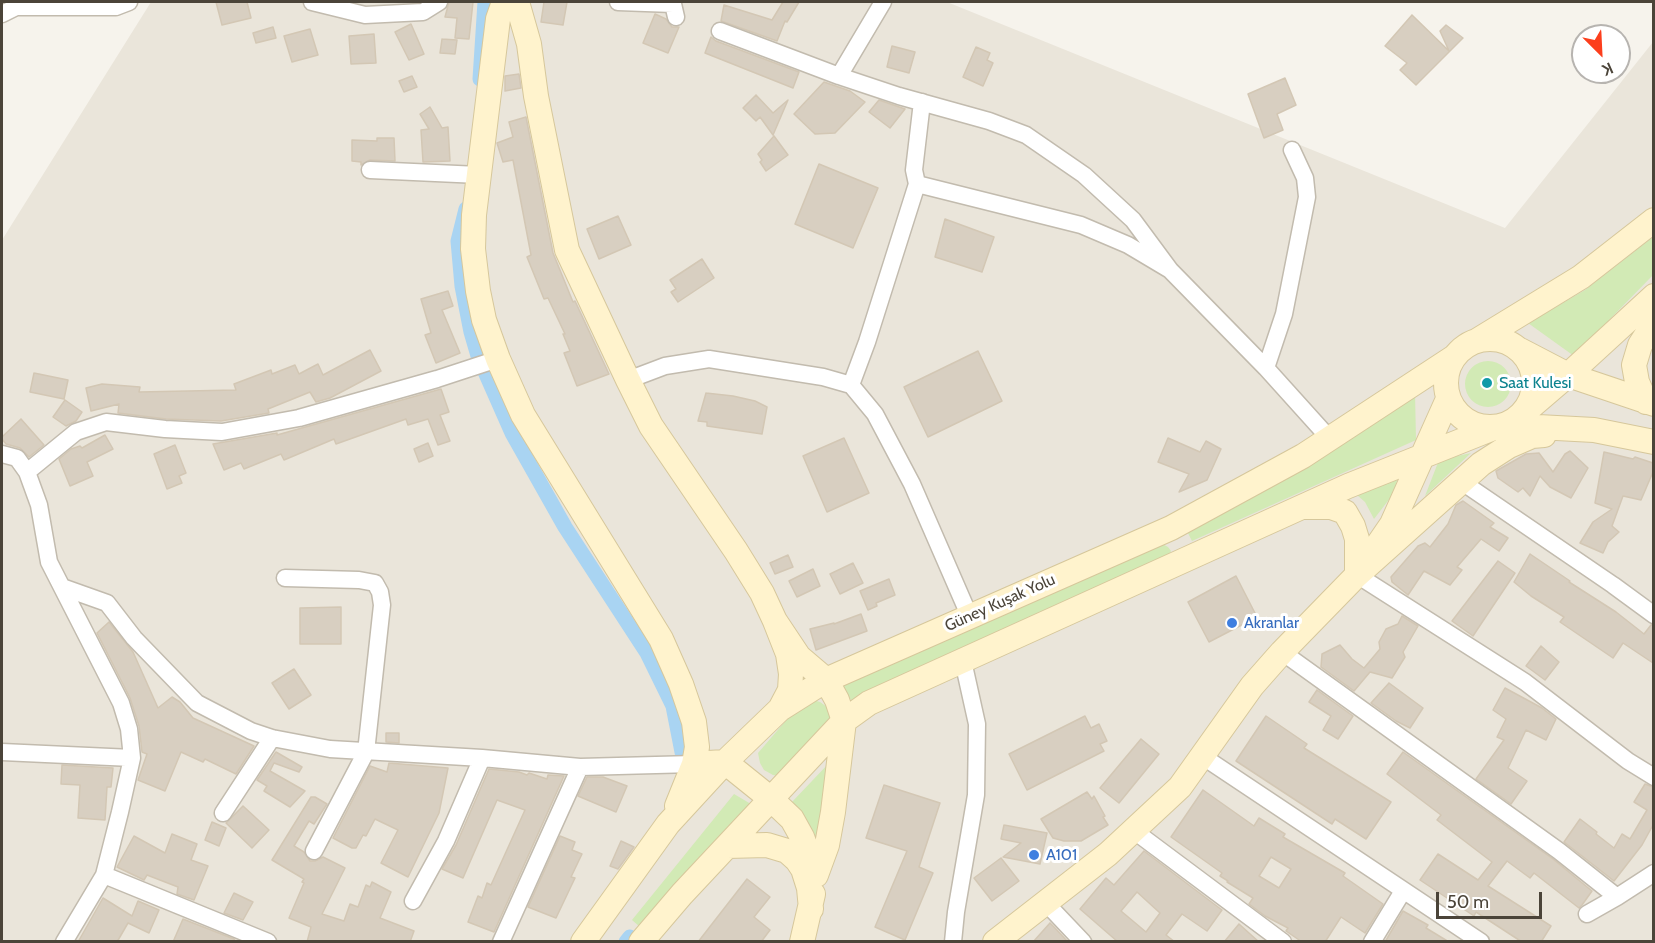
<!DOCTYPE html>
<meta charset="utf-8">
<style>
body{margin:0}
#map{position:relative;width:1655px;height:943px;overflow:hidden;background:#f6f3ec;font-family:Cabin,sans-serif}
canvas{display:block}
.frame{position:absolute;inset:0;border:3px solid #4b4439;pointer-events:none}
.north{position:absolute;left:1571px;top:24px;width:60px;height:60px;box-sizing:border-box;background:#fff;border:2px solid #b7b4b0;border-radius:50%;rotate:156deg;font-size:16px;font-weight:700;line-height:24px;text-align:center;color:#4b4439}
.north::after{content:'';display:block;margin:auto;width:21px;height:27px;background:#fc3f1d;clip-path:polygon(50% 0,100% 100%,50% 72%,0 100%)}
.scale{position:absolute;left:1436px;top:892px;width:106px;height:27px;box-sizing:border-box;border:3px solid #4b4439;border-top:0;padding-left:8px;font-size:18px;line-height:21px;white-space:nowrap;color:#4b4439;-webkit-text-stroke:4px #fff;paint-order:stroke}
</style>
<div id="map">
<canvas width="1655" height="943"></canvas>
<div class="frame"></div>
<div class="north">K</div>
<div class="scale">50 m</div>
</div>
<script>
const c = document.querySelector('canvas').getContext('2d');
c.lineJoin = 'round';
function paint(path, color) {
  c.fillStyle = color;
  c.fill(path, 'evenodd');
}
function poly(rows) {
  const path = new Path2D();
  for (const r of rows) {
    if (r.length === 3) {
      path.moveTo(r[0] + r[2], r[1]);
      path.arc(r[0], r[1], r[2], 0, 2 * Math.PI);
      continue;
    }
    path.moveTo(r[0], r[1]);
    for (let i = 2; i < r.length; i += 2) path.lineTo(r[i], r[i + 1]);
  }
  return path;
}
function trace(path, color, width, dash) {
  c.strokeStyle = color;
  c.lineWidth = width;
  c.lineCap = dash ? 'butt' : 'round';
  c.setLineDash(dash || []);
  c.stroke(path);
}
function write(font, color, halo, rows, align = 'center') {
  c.font = font + ' Cabin,sans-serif';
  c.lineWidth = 6;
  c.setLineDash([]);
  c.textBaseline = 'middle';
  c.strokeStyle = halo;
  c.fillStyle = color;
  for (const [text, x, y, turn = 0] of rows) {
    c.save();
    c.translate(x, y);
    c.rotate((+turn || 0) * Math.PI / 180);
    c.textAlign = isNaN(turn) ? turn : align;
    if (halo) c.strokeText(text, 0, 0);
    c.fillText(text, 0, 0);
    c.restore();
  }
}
const residential = poly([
 [151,2,947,2,1505,228,1653,42,1653,941,2,941,2,240]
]);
const green = poly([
 [1653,237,1653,275,1574,356,1528,323,1585,290],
 [1488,384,23],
 [1415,392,1416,440,1192,541,1187,531],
 [1471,453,1425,496,1439,460],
 [1398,477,1394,493,1374,519,1365,502,1357,495],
 [1157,541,1168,547,1171,551,1169,554,995,633,852,701,838,684],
 [813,700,820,702,827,707,832,717,784,777,773,775,764,770,760,763,758,753,802,702],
 [831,761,817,866,801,815,792,802],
 [734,794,756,807,647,933,632,920]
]);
const canal = poly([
 [480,79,485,2],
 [466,209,458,241,462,286,471,332,478,356,512,433,565,527,647,653,673,706,683,757],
 [626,942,630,937]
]);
const building = poly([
 [216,2,247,2,251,18,222,25,216,2],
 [449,2,473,2,469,39,455,38,457,18,445,17,449,2],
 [544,2,567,2,563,25,541,22,544,2],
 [783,2,799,2,787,22,785,21,777,41,721,21,724,5,772,20,783,2],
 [655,14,666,19,672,27,679,27,668,53,643,43,655,14],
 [1412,15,1449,51,1440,31,1446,25,1463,38,1416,85,1400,70,1407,63,1385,46,1412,15],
 [411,24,424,54,409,60,395,32,411,24],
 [273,27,276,38,256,43,253,33,273,27],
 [310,29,318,55,292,62,284,36,310,29],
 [374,34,376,63,351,64,349,36,374,34],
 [711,37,716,41,799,72,793,88,705,53,711,37],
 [442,39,457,40,455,54,440,53,442,39],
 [892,46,915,52,909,73,887,67,892,46],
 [976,47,990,53,987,60,993,63,983,86,963,77,976,47],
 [519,74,521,88,505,91,505,76,519,74],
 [412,76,417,87,404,92,399,81,412,76],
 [1285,78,1296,105,1277,114,1283,130,1264,138,1248,94,1285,78],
 [824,82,850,91,865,102,835,133,815,134,794,114,824,82],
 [756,95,773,113,788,100,773,135,760,117,756,121,743,108,756,95],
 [879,100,905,109,890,128,869,112,879,100],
 [430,107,442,128,448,127,450,161,423,162,421,130,429,129,420,114,430,107],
 [526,117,553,253,573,302,575,301,609,374,577,386,564,353,570,351,563,334,565,334,548,298,544,299,527,257,531,255,513,160,503,162,497,143,513,137,509,122,526,117],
 [774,136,788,155,766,171,760,162,762,160,758,154,774,136],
 [377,138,394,138,395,161,370,160,361,165,361,162,352,161,352,140,377,141,377,138],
 [819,164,878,188,853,248,795,224,819,164],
 [618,216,631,245,599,259,587,229,618,216],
 [945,219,994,237,982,272,935,257,945,219],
 [702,259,714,278,678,302,671,292,676,289,670,280,702,259],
 [448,291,453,306,442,310,460,353,436,363,425,335,431,333,421,299,448,291],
 [370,350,381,371,330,398,316,402,310,392,268,409,269,413,221,421,166,419,118,413,119,404,91,411,86,388,102,384,140,387,139,392,236,390,234,384,271,370,272,374,295,365,299,374,318,364,323,375,370,350],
 [978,351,1002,401,928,437,904,387,978,351],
 [34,373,68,380,64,399,30,392,34,373],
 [441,389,449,412,440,415,450,441,438,445,428,419,408,425,406,419,336,444,334,439,284,460,281,454,244,469,241,463,224,470,213,444,277,433,277,435,441,389],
 [706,393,733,396,755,401,767,407,762,434,707,426,707,422,698,421,706,393],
 [65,400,82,412,76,421,66,426,53,417,65,400],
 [21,419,44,445,29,457,20,448,6,444,2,439,2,437,21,419],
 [105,435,113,449,87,462,93,476,70,486,59,459,71,449,80,446,82,448,105,435],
 [844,438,869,493,827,512,803,456,844,438],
 [1168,438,1200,452,1206,441,1221,449,1207,480,1179,492,1189,474,1158,462,1168,438],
 [428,443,433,456,419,462,414,449,428,443],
 [175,445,186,473,179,476,182,483,167,489,154,454,175,445],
 [1570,451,1588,468,1571,498,1550,487,1540,476,1530,496,1523,488,1518,492,1498,478,1496,471,1526,454,1539,453,1553,472,1565,454,1570,451],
 [1604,452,1633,459,1635,457,1653,463,1653,472,1641,500,1623,496,1612,526,1619,532,1608,542,1603,553,1580,543,1593,522,1612,509,1595,503,1604,452],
 [1463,501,1494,523,1490,527,1508,538,1499,551,1481,539,1457,567,1462,570,1450,585,1424,571,1408,595,1392,582,1391,577,1418,546,1425,543,1430,547,1448,524,1456,505,1463,501],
 [1530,554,1570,581,1569,582,1616,612,1644,634,1651,625,1653,625,1653,663,1623,643,1613,658,1560,622,1564,617,1531,596,1514,582,1530,554],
 [788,555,793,567,775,574,770,563,788,555],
 [1498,561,1515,573,1473,636,1452,621,1498,561],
 [853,563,863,583,840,594,830,574,853,563],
 [813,569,820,586,797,597,789,581,813,569],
 [1236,576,1257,617,1209,642,1188,602,1236,576],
 [889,579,895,595,876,603,877,606,868,610,860,591,889,579],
 [341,607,341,644,300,644,300,608,341,607],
 [861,614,867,631,816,650,810,629,834,623,834,624,861,614],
 [1402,616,1418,626,1403,652,1405,657,1392,678,1370,672,1354,691,1321,667,1322,654,1340,645,1352,659,1364,668,1380,649,1379,642,1386,629,1398,624,1402,616],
 [109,622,133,652,158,708,172,697,180,702,193,718,254,746,236,774,205,759,203,762,181,752,165,791,138,780,147,754,142,752,139,726,130,698,97,633,109,622],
 [1541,646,1559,662,1545,680,1526,666,1541,646],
 [294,669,311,695,289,709,272,683,294,669],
 [1389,683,1423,708,1410,728,1396,721,1371,703,1389,683],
 [1505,688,1542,708,1556,719,1546,740,1526,730,1508,768,1527,781,1511,804,1476,779,1504,740,1497,737,1506,719,1493,710,1505,688],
 [1317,690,1353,716,1338,739,1323,730,1331,716,1309,702,1317,690],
 [1085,716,1091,728,1099,724,1107,741,1100,744,1104,751,1027,790,1009,754,1085,716],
 [1266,716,1307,744,1304,748,1391,802,1366,839,1335,819,1332,824,1236,761,1266,716],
 [386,733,399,733,399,743,386,742,386,733],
 [1141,739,1159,754,1119,803,1100,788,1141,739],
 [276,752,302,767,299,772,274,763,270,771,305,791,290,807,264,791,267,786,257,780,276,752],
 [1403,752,1553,859,1592,891,1582,905,1579,908,1534,873,1530,878,1507,861,1488,886,1551,926,1541,942,1522,942,1476,912,1474,916,1420,880,1438,854,1478,880,1492,862,1437,820,1441,815,1387,774,1403,752],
 [389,763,448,768,439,813,408,877,381,863,398,830,375,819,366,836,363,835,356,848,352,848,333,838,370,766,387,772,389,763],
 [62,765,113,768,111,787,107,787,105,820,78,818,80,785,61,784,62,765],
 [489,769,519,772,527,775,529,773,547,779,548,775,564,776,494,932,468,922,478,896,482,898,487,883,491,885,525,810,497,800,463,878,442,869,456,845,489,769],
 [587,777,603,777,627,786,616,812,578,796,587,777],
 [1645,784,1653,787,1653,825,1642,845,1614,881,1564,842,1580,819,1597,832,1596,834,1614,848,1622,834,1630,839,1647,810,1634,802,1645,784],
 [884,785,940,803,919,867,933,873,905,940,875,927,907,851,866,838,884,785],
 [1203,790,1254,826,1259,818,1285,834,1283,837,1345,873,1343,876,1383,904,1365,933,1341,917,1325,942,1302,942,1286,931,1288,928,1265,916,1249,904,1253,898,1227,882,1228,881,1220,876,1222,873,1171,837,1203,790],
 [1271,857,1291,869,1279,888,1259,876,1271,857],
 [1087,792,1092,799,1094,796,1105,816,1103,817,1108,825,1081,841,1064,841,1053,838,1041,819,1087,792],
 [311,797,315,797,327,804,314,824,309,821,294,846,304,852,310,861,315,861,323,857,345,868,322,914,344,921,350,904,358,907,366,885,370,887,372,882,391,892,380,918,414,931,410,942,307,942,311,927,289,918,304,883,302,882,304,879,272,860,311,797],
 [243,806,269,830,252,848,226,823,243,806],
 [212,822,226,828,219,846,205,840,212,822],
 [1004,825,1047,833,1040,864,1003,857,1021,843,1001,839,1004,825],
 [172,834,197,844,191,860,208,866,194,900,177,894,178,887,147,875,144,880,117,867,134,836,165,853,172,834],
 [560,836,575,842,572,850,582,854,571,877,575,878,556,918,528,907,560,836],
 [621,841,634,847,618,869,610,866,621,841],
 [1144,851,1222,910,1207,931,1182,914,1166,935,1175,942,1118,942,1080,909,1106,878,1114,885,1144,851],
 [1137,892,1160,913,1146,932,1121,911,1137,892],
 [1001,858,1019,881,992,901,974,878,1001,858],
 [747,879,770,897,754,917,770,930,761,942,698,942,747,879],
 [234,893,253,902,243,920,224,913,234,893],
 [103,898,132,916,138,901,159,910,149,933,128,923,117,942,78,942,103,898],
 [1403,911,1428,925,1426,928,1449,942,1385,942,1403,911],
 [183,919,234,939,236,942,173,942,183,919],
 [1050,923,1054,927,1068,942,1033,942,1050,923],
 [1239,924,1259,942,1224,942,1239,924]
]);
const minor = poly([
 [312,2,365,15,423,12,439,2],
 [618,2,673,4,676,17],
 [2,14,16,7,116,7,129,2],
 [720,31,839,76,899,96,989,121,1026,135,1084,175,1133,220,1170,270],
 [839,76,883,2],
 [370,170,479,175],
 [917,184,1081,225,1128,245,1170,270,1266,368,1330,439],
 [1266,368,1284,314,1307,197,1305,178,1292,150],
 [628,380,665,366,709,359,823,377,851,385,875,414,912,484,969,615],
 [851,385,867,342,917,184,914,170,922,102],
 [2,454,17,458,27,472,39,505,49,562,121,703,129,729,132,758,120,812,104,875,64,942],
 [27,472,76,432,106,422,165,429,222,432,299,418,437,379,498,359],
 [1462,482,1613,585,1654,615],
 [1357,575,1525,682,1628,761,1654,777],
 [285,578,359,580,375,583,380,592,382,605,366,752,314,851],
 [62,587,107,603,134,638,197,703,251,731,272,738,330,749,482,758,580,767,694,764],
 [1282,652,1559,851,1617,897],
 [2,752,132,758],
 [1202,756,1481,942],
 [223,813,272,738],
 [1133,830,1283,942],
 [104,875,268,942],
 [413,901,446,841,482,758],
 [1045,902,1083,942],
 [1587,914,1617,897,1654,873],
 [501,942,580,767],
 [953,942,956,912,976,795,977,724,963,661],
 [1372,942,1403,891]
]);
const secondary = poly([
 [504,2,498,19,474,215,473,249,478,291,484,320,498,359,523,415,661,639,681,684,694,722,697,747,694,764,677,806],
 [517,2,529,44,536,96,567,250,628,380,651,426,736,551,762,593,775,621],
 [1490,383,44],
 [1478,340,1581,277,1654,220],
 [1520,350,1568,375,1654,404],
 [1448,399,1392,524,1357,575,1481,464,1509,446,1532,436,1544,435],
 [1646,402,1637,382,1634,365,1640,345,1654,323],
 [1526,411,1568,375,1654,296],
 [708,763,725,762,771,799,792,819,802,837,816,875,827,845,833,812,844,721,837,700,826,680,799,657,775,621,788,654,791,674,790,690,780,709],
 [727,846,767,845,787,851,797,860,803,869,809,888,811,909],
 [583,942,668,824,725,762,780,709,826,680,1171,528,1303,456,1454,357],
 [641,942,682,894,844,721,869,703,1348,486,1496,427,1538,427,1594,430,1654,442],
 [802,942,813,894],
 [995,942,1108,854,1180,787,1252,686,1282,652,1357,575,1357,539,1353,526,1345,512,1331,507,1305,507]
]);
const markers = [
 [1487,383,6,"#0f9aa8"],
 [1232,623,6,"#3f7fe0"],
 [1034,855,6,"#3f7fe0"]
];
const cultureNames = [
 ["Saat Kulesi",1499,383]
];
const streetNames = [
 ["Güney Kuşak Yolu",1000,603,-24]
];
const shopNames = [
 ["Akranlar",1244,623],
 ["A101",1046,855]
];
paint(residential, '#eae5da');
paint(green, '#d2eab5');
trace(canal, '#a9d4f2', 15);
paint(building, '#d8cfc1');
trace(building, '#d3c7b4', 1.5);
trace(minor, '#c2bbae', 19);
trace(secondary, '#d6c79b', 26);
trace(minor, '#fff', 16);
trace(secondary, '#fff3cd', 24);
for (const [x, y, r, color] of markers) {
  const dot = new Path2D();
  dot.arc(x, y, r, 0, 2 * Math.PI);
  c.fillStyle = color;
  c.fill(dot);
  trace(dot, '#fff', 2);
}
write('16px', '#0d838f', '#fff', cultureNames, 'left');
write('16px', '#4b4439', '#fff', streetNames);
write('16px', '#366cbe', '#fff', shopNames, 'left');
</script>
